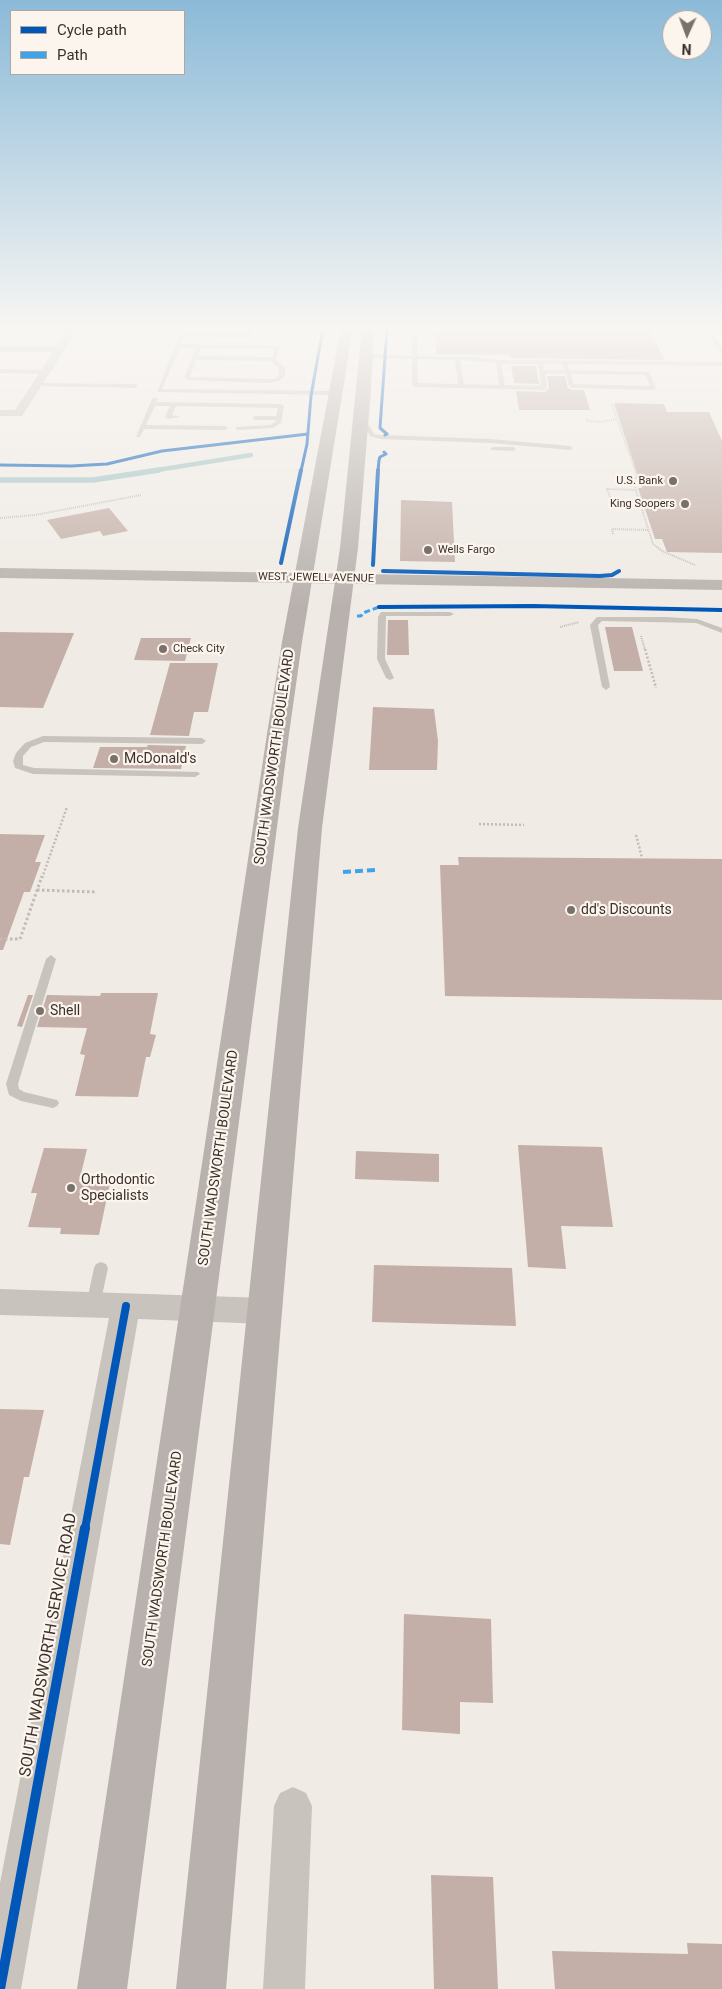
<!DOCTYPE html>
<style>
body{margin:0}
#map{position:relative;width:722px;height:1989px;overflow:hidden;background:#f0ebe5;font-family:Roboto,sans-serif}
canvas{display:block}
.legend{position:absolute;left:10px;top:10px;width:175px;height:65px;box-sizing:border-box;background:#fbf5ee;border:1px solid #aea6a0;margin:0;padding:6px 9px;list-style:none;font-size:15px;color:#3b302b}
.legend li{display:flex;align-items:center;gap:10px;height:25px}
.legend b{width:25px;border:1px solid #aea6a0}
.north{position:absolute;left:662px;top:10px;width:50px;height:50px;box-sizing:border-box;background:#fbf5ee;border:1px solid #aea6a0;border-radius:50%;rotate:182deg;font-size:14px;font-weight:700;line-height:20px;text-align:center;color:#3b302b}
.north::after{content:'';display:block;margin:auto;width:18px;height:22px;background:#7a716c;clip-path:polygon(50% 0,100% 100%,50% 72%,0 100%)}
</style>
<div id="map">
<canvas width="722" height="1989"></canvas>
<ul class="legend">
<li><b style="height:6px;background:#0057b8"></b>Cycle path</li>
<li><b style="height:6px;background:#3fa3eb"></b>Path</li>
</ul>
<div class="north">N</div>
</div>
<script>
const c = document.querySelector('canvas').getContext('2d');
c.lineJoin = 'round';
function poly(rows) {
  const path = new Path2D();
  for (const r of rows) {
    path.moveTo(r[0], r[1]);
    for (let i = 2; i < r.length; i += 2) path.lineTo(r[i], r[i + 1]);
  }
  return path;
}
function trace(path, color, width, dash) {
  c.strokeStyle = color;
  c.lineWidth = width;
  c.lineCap = dash ? 'butt' : 'round';
  c.setLineDash(dash || []);
  c.stroke(path);
}
function paint(path, color) {
  c.fillStyle = color;
  c.fill(path, 'evenodd');
}
function write(font, color, halo, rows, align = 'center') {
  c.font = font + ' Roboto,sans-serif';
  c.lineWidth = 4.5;
  c.setLineDash([]);
  c.textBaseline = 'middle';
  c.strokeStyle = halo;
  c.fillStyle = color;
  for (const [text, x, y, turn = 0] of rows) {
    c.save();
    c.translate(x, y);
    c.rotate((+turn || 0) * Math.PI / 180);
    c.textAlign = isNaN(turn) ? turn : align;
    if (halo) c.strokeText(text, 0, 0);
    c.fillText(text, 0, 0);
    c.restore();
  }
}
const streamFar1 = poly([
 [151,471,251,455]
]);
const stream = poly([
 [0,480,93,480,159,470]
]);
const building = poly([
 [504,328,650,328,664,360,510,358,509,355,436,354,435,332,505,332],
 [511,366,536,366,539,384,514,383],
 [547,376,565,376,568,388,572,390,584,390,590,410,519,410,516,391,545,392,549,388],
 [614,403,664,404,667,412,709,412,722,441,722,553,667,552,662,539,655,539,638,488,642,488],
 [401,500,452,502,455,562,400,561],
 [109,508,128,531,103,536,100,531,61,539,47,520],
 [388,620,408,620,409,655,387,655],
 [605,627,632,627,643,671,614,671],
 [0,632,74,633,43,708,0,707],
 [141,638,191,638,185,661,134,660],
 [170,663,218,663,208,712,194,712,189,736,150,735],
 [373,707,434,709,438,741,437,770,369,770],
 [148,745,186,746,181,769,93,768,100,747,147,747],
 [0,834,45,835,35,862,41,862,30,892,24,892,3,950,0,950],
 [458,857,722,859,722,1000,445,996,440,865,459,865],
 [101,993,158,993,150,1034,156,1035,150,1057,146,1057,138,1097,75,1096,85,1055,80,1054,87,1028,37,1027,47,995,100,996],
 [28,995,33,995,22,1027,17,1026],
 [518,1145,602,1147,613,1227,561,1226,566,1269,528,1267],
 [44,1148,87,1149,79,1182,110,1183,99,1235,60,1234,61,1228,28,1227,37,1193,31,1193],
 [356,1151,439,1154,439,1182,355,1179],
 [374,1265,512,1268,516,1326,372,1322],
 [0,1409,44,1410,29,1477,24,1477,10,1545,0,1544],
 [404,1614,491,1619,493,1703,460,1702,460,1734,402,1730],
 [431,1875,493,1877,498,1989,434,1989],
 [687,1943,722,1944,722,1989,555,1989,552,1951,688,1954]
]);
const pathFar2 = poly([
 [612,404,638,478,632,478,653,544,662,551,695,565],
 [586,419,588,421,601,422,617,419],
 [610,497,607,489,636,490],
 [0,518,35,515,141,495],
 [613,534,612,529,649,530],
 [560,627,579,622],
 [641,636,645,650]
]);
const pathFar1 = poly([
 [645,649,656,688],
 [479,824,524,825],
 [636,835,642,858],
 [42,878,67,807]
]);
const path = poly([
 [37,890,96,892],
 [0,939,20,939,42,876]
]);
const lane = poly([
 [182,328,187,328,186,333,248,333,249,328,254,328,253,335,250,337,184,336,181,344,279,346,276,360,285,368,285,376,279,381,268,383,187,380,184,377,196,348,180,348,162,389,336,391,339,393,336,395,157,392,182,328],
 [201,348,274,349,273,357,198,356,201,348],
 [196,360,271,361,279,368,279,375,275,379,268,379,190,377,196,360],
 [411,328,417,328,417,356,477,357,498,360,722,362,722,366,567,364,570,370,649,372,656,388,653,390,572,388,569,386,566,374,545,374,547,388,544,390,415,387,412,385,412,359,367,358,364,356,367,354,412,356,411,328],
 [417,359,455,360,458,384,418,383,417,359],
 [460,360,496,363,499,385,464,384,460,360],
 [501,364,538,364,541,386,505,385,501,364],
 [543,364,562,364,565,370,544,370,543,364],
 [571,374,645,375,650,386,574,384,571,374],
 [709,329,722,329,722,333,712,333,722,348,722,354,706,331,709,329],
 [0,369,45,370,48,372,45,374,0,373,0,369],
 [37,383,135,384,138,386,135,388,35,386,37,383],
 [155,397,158,399,156,402,281,404,284,406,281,423,273,428,238,430,235,428,236,427,270,425,275,422,276,420,255,420,252,418,255,416,276,416,278,408,176,406,172,415,181,417,168,419,165,417,170,406,155,406,146,425,225,426,228,428,225,430,144,429,140,437,136,437,152,399,155,397],
 [360,417,364,417,374,434,380,435,491,439,570,446,573,448,570,450,491,443,380,439,370,436,360,417],
 [493,447,513,447,516,449,513,451,491,450,491,448,493,447],
 [381,612,450,612,454,614,450,616,386,616,385,659,394,678,390,680,386,678,377,659,378,617,381,612],
 [597,617,666,617,697,619,722,628,722,633,696,623,602,621,598,625,610,687,606,690,602,687,590,625,597,617],
 [43,736,202,738,206,741,202,744,44,742,31,747,23,756,23,765,34,768,198,772,200,774,195,777,33,774,15,768,13,761,16,753,25,743,43,736],
 [51,955,56,959,18,1084,19,1089,24,1092,57,1100,59,1103,57,1106,53,1108,21,1101,9,1095,6,1084,46,959,51,955],
 [101,1262,106,1264,108,1268,100,1305,98,1309,93,1311,88,1309,86,1305,94,1268,96,1264,101,1262]
]);
const street = poly([
 [62,328,72,328,73,337,22,416,0,416,0,410,15,410,53,352,0,352,0,346,57,346,63,337,62,328],
 [0,1289,265,1298,275,1302,279,1311,275,1320,265,1324,138,1319,21,1989,0,1989,0,1883,109,1318,0,1315,0,1289],
 [293,1787,306,1793,312,1806,305,1989,263,1989,274,1806,280,1793,293,1787]
]);
const secondary = poly([
 [0,568,722,580,722,590,0,578,0,568]
]);
const primary = poly([
 [341,328,353,328,302,642,289,734,127,1989,77,1989,267,734,282,642,341,328],
 [362,328,374,328,371,390,358,548,322,828,226,1989,176,1989,298,828,340,548,362,328]
]);
const quietFar1 = poly([
 [357,616,361,616,363,613,379,607,379,605]
]);
const quiet = poly([
 [343,872,376,870]
]);
const cyclewayFar3 = poly([
 [385,435,387,434,380,428,387,328],
 [0,465,71,466,107,464,162,451,308,434],
 [301,471,307,444,311,396,323,328],
 [378,471,379,460,380,457,386,454,384,452]
]);
const cyclewayFar2 = poly([
 [281,563,301,470],
 [373,565,378,470],
 [383,571,600,576,612,575,619,571],
 [379,607,533,606,722,610]
]);
const cyclewayFar1 = poly([
 [85,1529,126,1306]
]);
const cycleway = poly([
 [0,1989,85,1528]
]);
const markers = [
 [673,481,5,"#7a716c"],
 [685,504,5,"#7a716c"],
 [428,550,5,"#7a716c"],
 [163,649,5,"#7a716c"],
 [114,759,5,"#7a716c"],
 [571,910,5,"#7a716c"],
 [40,1011,5,"#7a716c"],
 [71,1188,5,"#7a716c"]
];
const farPoinames = [
 ["U.S. Bank",663,481],
 ["King Soopers",675,504],
 ["Wells Fargo",438,550,"left"],
 ["Check City",173,649,"left"]
];
const farStreetnames = [
 ["WEST JEWELL AVENUE",316,578,1]
];
const streetNames = [
 ["SOUTH WADSWORTH BOULEVARD",275,757,-82],
 ["SOUTH WADSWORTH BOULEVARD",219,1158,-82],
 ["SOUTH WADSWORTH BOULEVARD",163,1559,-82]
];
const poiNames = [
 ["McDonald's",124,759],
 ["dd's Discounts",581,910],
 ["Shell",50,1011],
 ["Orthodontic",81,1180],
 ["Specialists",81,1196]
];
const nearStreetnames = [
 ["SOUTH WADSWORTH SERVICE ROAD",49,1645,-80]
];
trace(streamFar1, '#a1c2c1', 4.5);
trace(stream, '#a1c2c1', 5.5);
paint(building, '#c3afa7');
trace(pathFar2, '#c2bbb6', 2, [1, 1]);
trace(pathFar1, '#c2bbb6', 2.5, [2, 2]);
trace(path, '#c2bbb6', 3, [2.5, 2.5]);
paint(lane, '#c9c3be');
paint(street, '#c9c3be');
paint(secondary, '#bab3ae');
paint(primary, '#b8b1ad');
trace(quietFar1, '#3fa3eb', 3, [6, 3]);
trace(quiet, '#3fa3eb', 4, [8, 4]);
trace(cyclewayFar3, '#0057b8', 3);
trace(cyclewayFar2, '#0057b8', 4);
trace(cyclewayFar1, '#0057b8', 8);
trace(cycleway, '#0057b8', 10);
const sky = c.createLinearGradient(0, 0, 0, 607);
sky.addColorStop(0, '#8bbad8');
sky.addColorStop(0.54, '#f8f6f3');
sky.addColorStop(1, '#f8f6f300');
c.fillStyle = sky;
c.fillRect(0, 0, 722, 607);
for (const [x, y, r, color] of markers) {
  const dot = new Path2D();
  dot.arc(x, y, r, 0, 2 * Math.PI);
  c.fillStyle = color;
  c.fill(dot);
  trace(dot, '#fbf5ee', 2);
}
write('11px', '#3b302b', '#fbf5ee', farPoinames, 'right');
write('11px', '#3b302b', '#fbf5ee', farStreetnames);
write('14px', '#3b302b', '#fbf5ee', streetNames);
write('14px', '#3b302b', '#fbf5ee', poiNames, 'left');
write('16px', '#3b302b', '#fbf5ee', nearStreetnames);
</script>
